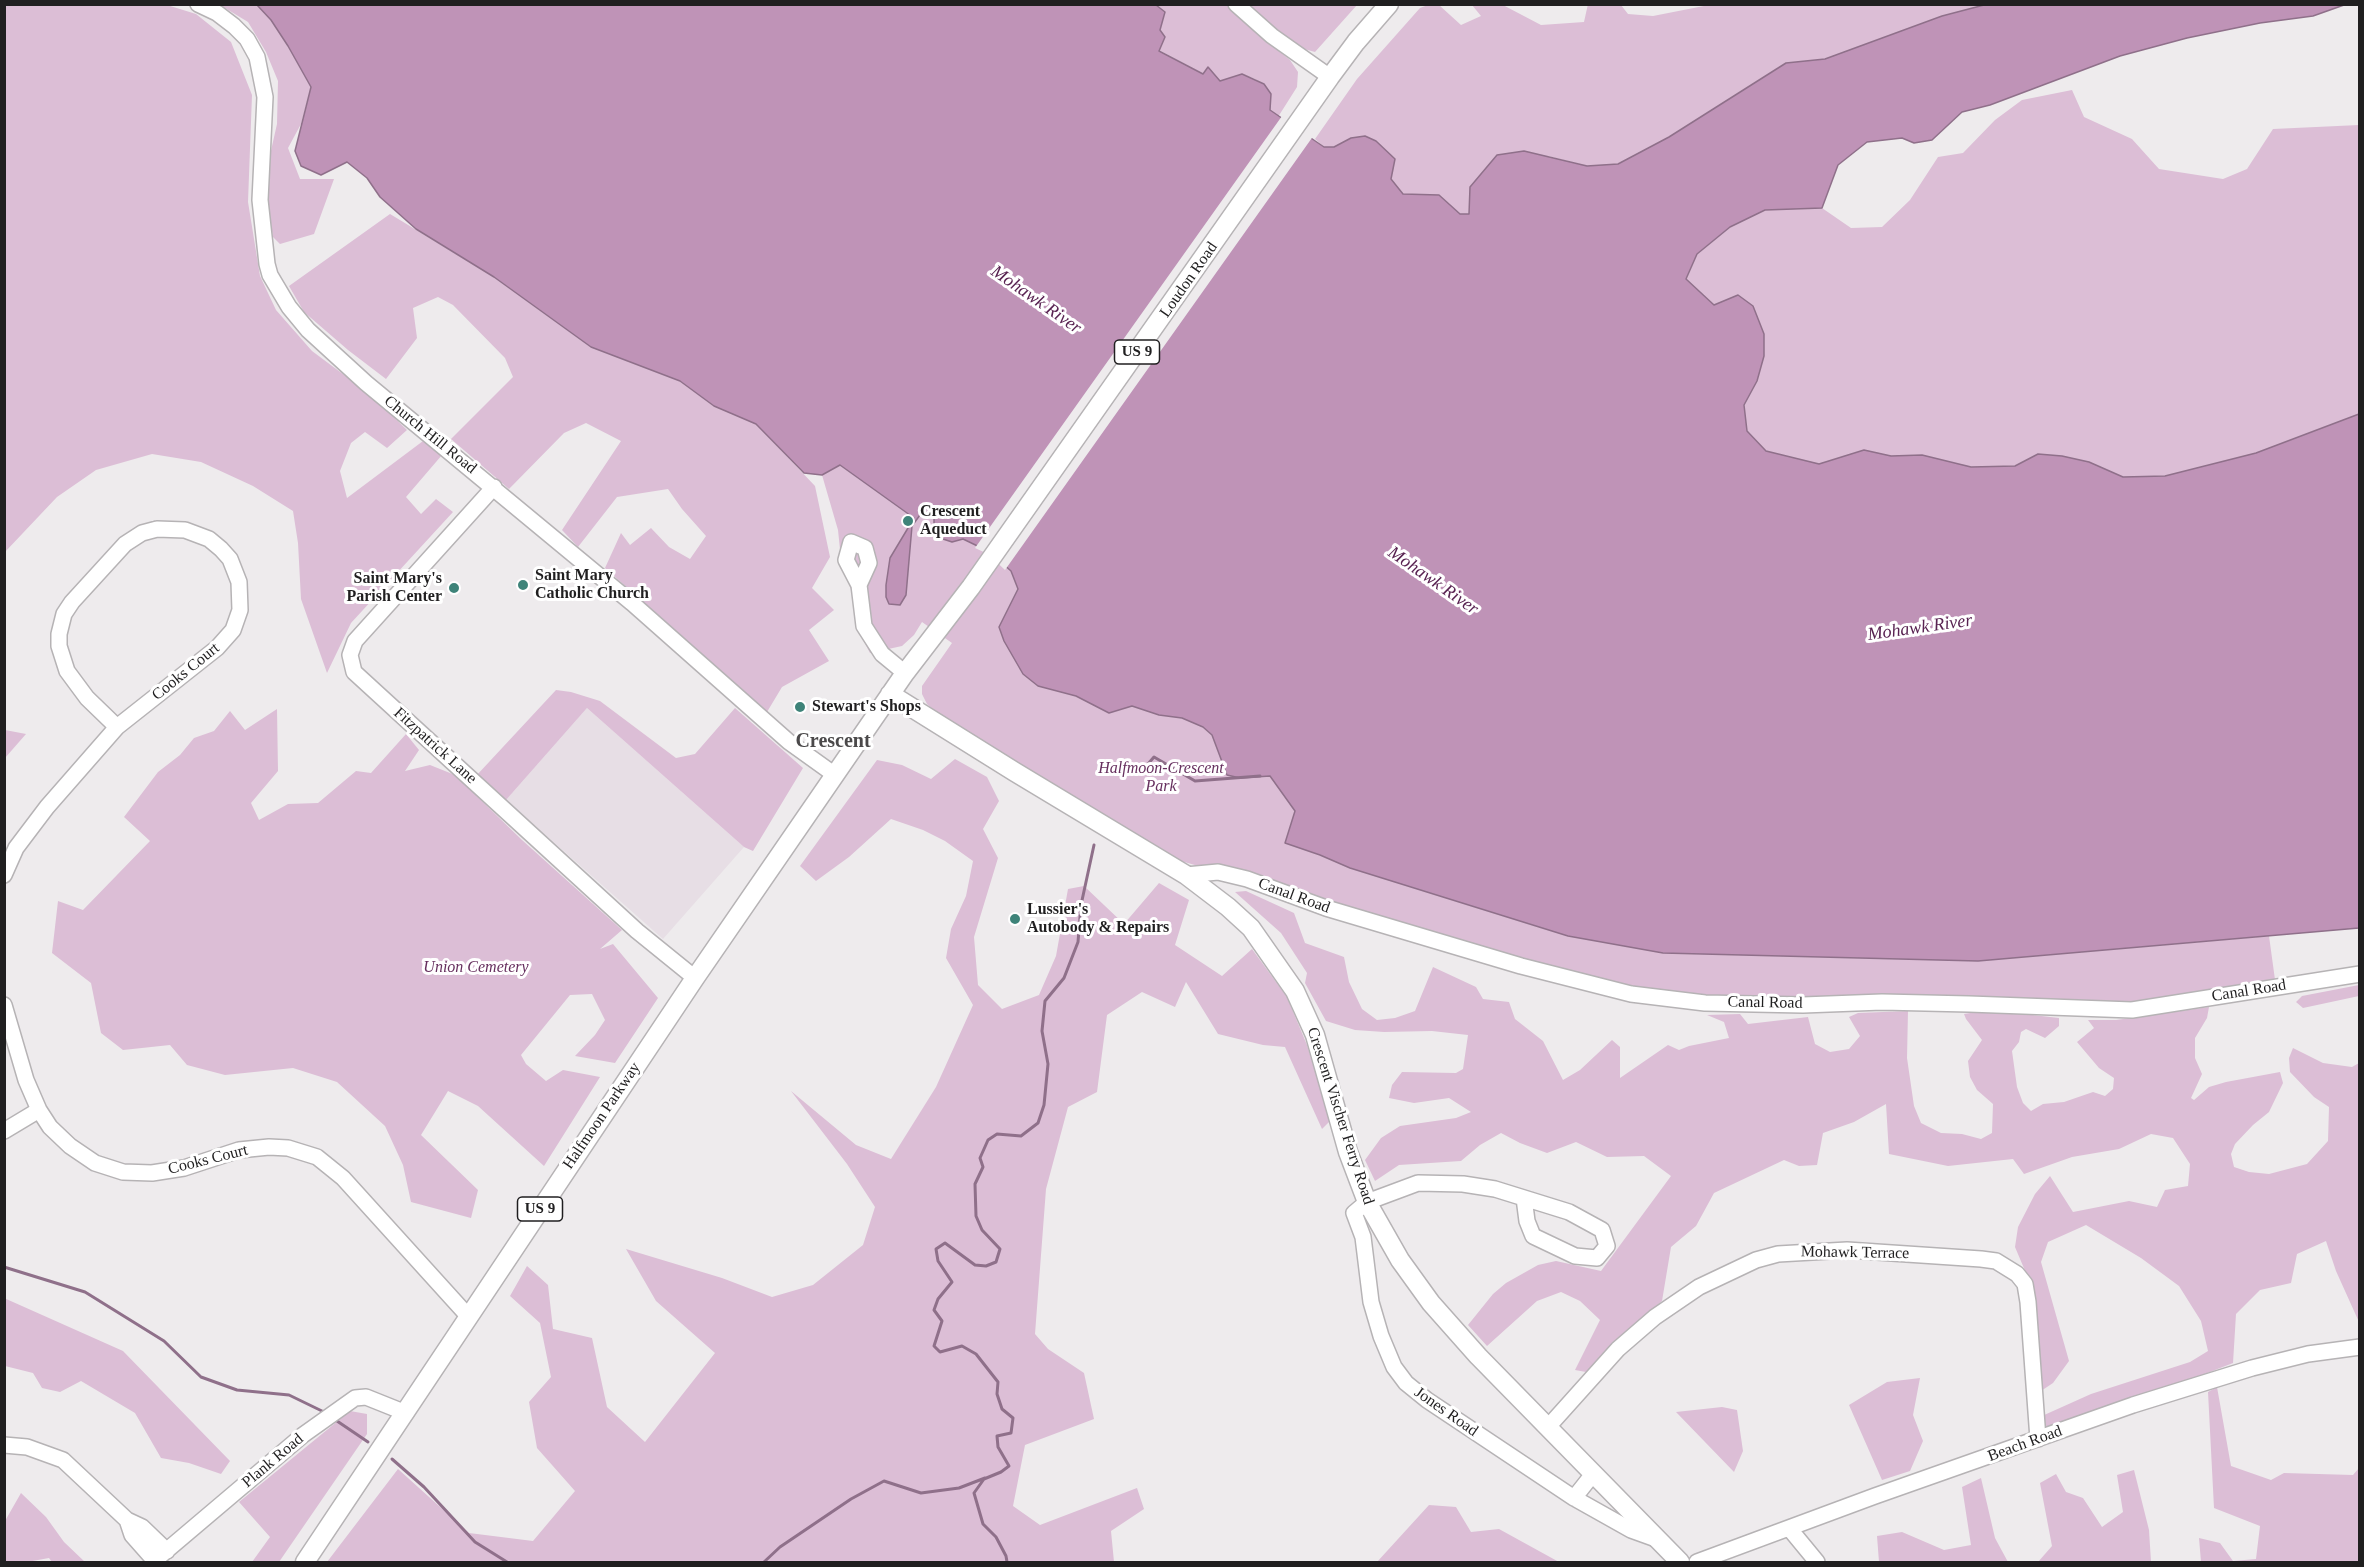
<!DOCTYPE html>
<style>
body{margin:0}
#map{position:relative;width:2364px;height:1567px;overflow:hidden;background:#eeebed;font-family:"Times New Roman",serif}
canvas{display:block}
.frame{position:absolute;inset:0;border:6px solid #201f20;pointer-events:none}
</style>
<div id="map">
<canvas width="2364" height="1567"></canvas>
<div class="frame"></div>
</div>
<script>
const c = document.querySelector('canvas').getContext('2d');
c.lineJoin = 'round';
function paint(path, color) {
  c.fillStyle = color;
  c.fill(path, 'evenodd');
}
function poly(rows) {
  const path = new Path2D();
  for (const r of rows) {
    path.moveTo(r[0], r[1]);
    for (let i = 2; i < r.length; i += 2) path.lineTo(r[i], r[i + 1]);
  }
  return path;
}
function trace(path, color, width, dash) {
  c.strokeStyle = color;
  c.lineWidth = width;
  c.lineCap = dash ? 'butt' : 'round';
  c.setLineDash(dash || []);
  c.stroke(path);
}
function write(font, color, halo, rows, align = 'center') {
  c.font = font + ' "Times New Roman",serif';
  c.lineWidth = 6;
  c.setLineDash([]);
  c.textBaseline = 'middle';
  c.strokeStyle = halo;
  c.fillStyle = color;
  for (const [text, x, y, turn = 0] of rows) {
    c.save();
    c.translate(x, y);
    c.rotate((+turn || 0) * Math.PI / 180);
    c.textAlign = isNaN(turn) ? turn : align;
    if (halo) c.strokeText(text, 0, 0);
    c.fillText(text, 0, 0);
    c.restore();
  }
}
const built = poly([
 [587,708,744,847,663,939,506,800]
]);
const green = poly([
 [1501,4,1541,25,1584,22,1588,4,1621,5,1628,14,1653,16,1714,4,1984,5,1942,16,1825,59,1786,63,1669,137,1618,164,1587,166,1548,156,1497,155,1470,187,1469,214,1460,214,1439,195,1403,195,1391,179,1376,141,1365,136,1351,138,1334,147,1324,147,1315,139,1357,79,1420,8,1428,5,1439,5,1461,25,1481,16,1472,5],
 [5,5,167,5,196,14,231,42,252,95,248,202,260,276,276,310,312,351,371,395,407,430,387,448,365,432,351,443,340,471,347,498,423,441,442,455,406,497,421,514,436,499,453,512,351,623,327,673,301,599,298,543,293,511,253,486,201,462,152,454,96,470,57,497,5,552],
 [220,5,257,5,271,20,288,46,311,87,301,124,288,148,300,179,334,179,314,234,280,244,273,237,268,206,268,164,277,124,278,81,266,52,248,22],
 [1156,5,1228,5,1259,35,1290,60,1298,72,1297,87,1278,117,1270,110,1264,84,1255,79,1242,74,1220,81,1208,68,1203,74,1159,50,1165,37,1160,30,1165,13],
 [1249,5,1357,5,1315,52,1297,47],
 [2072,90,2084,117,2132,139,2159,169,2223,179,2247,169,2273,129,2359,125,2359,414,2256,453,2165,476,2123,477,2089,462,2062,456,2038,454,2015,466,1971,467,1922,455,1891,456,1864,450,1819,464,1766,451,1747,431,1744,405,1757,381,1738,295,1714,305,1686,280,1697,254,1730,227,1765,210,1822,208,1851,228,1882,227,1910,200,1938,157,1963,153,1995,120,2022,100],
 [390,214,494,277,591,347,680,381,714,406,756,424,815,486,830,557,812,588,834,610,809,630,829,661,782,687,767,712,605,568,621,533,630,545,651,528,669,547,690,559,706,536,682,509,668,489,617,497,578,547,562,530,621,441,586,423,564,433,509,489,451,439,513,377,505,358,453,305,438,297,413,308,417,338,386,379,348,350,304,312,289,286],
 [840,465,914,518,890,558,906,595,912,526,920,515,934,518,952,542,962,539,990,552,1011,571,1018,589,999,628,1023,674,1038,686,1076,696,1109,713,1132,706,1159,715,1182,718,1203,727,1212,735,1227,775,1240,778,1270,776,1295,811,1320,855,1350,868,1545,929,1663,953,1978,961,2269,936,2276,987,2132,1010,1651,997,1181,861,1106,819,939,715,927,704,922,694,922,686,952,643,922,622,914,635,902,646,870,653,859,632,854,599,841,559,838,530,822,475],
 [556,690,571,692,600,701,676,758,695,754,735,708,803,768,753,851,744,847,587,708,506,800,476,776],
 [277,709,278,771,251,803,259,820,288,804,318,803,356,771,371,773,406,734,419,750,405,771,430,765,455,775,522,840,622,930,600,949,613,944,658,998,615,1063,575,1056,595,1035,605,1020,592,994,570,995,521,1055,526,1064,546,1081,563,1070,600,1077,544,1166,478,1106,448,1091,421,1135,478,1190,471,1218,411,1202,403,1165,385,1126,337,1082,293,1068,225,1075,187,1065,170,1045,123,1050,101,1033,91,983,52,953,58,901,83,910,150,841,124,817,158,772,180,755,194,738,214,731,230,711,245,730],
 [5,730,26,734,5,758,4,730],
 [955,759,987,777,999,801,983,829,998,858,974,937,978,985,1002,1009,1039,995,1056,956,1068,889,1084,886,1124,924,1159,883,1189,900,1175,945,1222,976,1252,949,1287,997,1307,1045,1330,1121,1322,1129,1285,1047,1263,1045,1218,1034,1186,982,1175,1007,1142,992,1107,1015,1097,1092,1068,1107,1046,1189,1035,1334,1048,1349,1084,1373,1094,1419,1025,1445,1013,1506,1040,1525,1137,1488,1144,1509,1111,1531,1114,1562,327,1562,398,1469,469,1533,533,1541,575,1491,537,1448,529,1402,551,1377,540,1323,510,1296,527,1266,548,1285,553,1329,592,1338,607,1407,645,1442,715,1353,656,1301,626,1249,722,1278,772,1297,813,1285,863,1245,875,1207,847,1164,791,1091,856,1145,891,1159,936,1087,973,1005,946,958,951,929,966,896,973,861,945,841,923,830,891,819,849,857,816,881,800,866,877,760,902,765,931,779],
 [1246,891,1294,913,1305,943,1344,957,1349,982,1362,1009,1377,1020,1395,1018,1415,1011,1433,967,1476,987,1483,999,1509,1002,1515,1019,1543,1041,1563,1080,1580,1070,1612,1040,1620,1047,1620,1078,1668,1045,1679,1050,1689,1046,1729,1038,1724,1022,1707,1015,1740,1014,1748,1024,1808,1017,1815,1044,1830,1052,1849,1049,1860,1036,1849,1017,1858,1013,1908,1011,1907,1058,1914,1106,1921,1123,1941,1133,1962,1134,1981,1139,1992,1133,1993,1104,1977,1090,1970,1077,1968,1061,1982,1040,1966,1019,1964,1014,1989,1010,2059,1018,2059,1026,2045,1038,2026,1029,2021,1032,2019,1042,2012,1051,2017,1087,2023,1103,2031,1111,2043,1104,2064,1102,2093,1092,2105,1096,2113,1089,2114,1078,2099,1068,2077,1042,2094,1028,2088,1020,2116,1020,2209,1007,2207,1018,2195,1038,2195,1058,2202,1074,2191,1098,2194,1100,2209,1087,2226,1082,2280,1072,2283,1083,2269,1112,2253,1125,2235,1144,2231,1154,2234,1167,2249,1172,2269,1174,2307,1164,2328,1141,2329,1107,2314,1097,2290,1072,2289,1058,2293,1048,2323,1063,2352,1067,2359,1063,2359,1322,2336,1271,2326,1241,2297,1254,2291,1283,2260,1290,2236,1314,2233,1363,2197,1377,2042,1429,2042,1416,2091,1394,2190,1362,2208,1351,2201,1321,2179,1286,2141,1258,2086,1225,2048,1242,2041,1262,2069,1361,2053,1383,2041,1391,2034,1292,2015,1247,2018,1227,2035,1194,2050,1176,2073,1212,2129,1201,2157,1207,2165,1190,2188,1186,2190,1164,2173,1138,2151,1134,2119,1149,2072,1157,2024,1174,2013,1159,1948,1166,1889,1154,1886,1104,1854,1122,1823,1133,1817,1165,1799,1166,1784,1160,1714,1193,1696,1226,1671,1247,1662,1301,1627,1331,1586,1372,1575,1370,1600,1320,1580,1301,1561,1292,1537,1301,1487,1346,1468,1325,1493,1294,1506,1283,1538,1265,1556,1261,1601,1271,1671,1176,1644,1156,1607,1157,1576,1142,1547,1153,1520,1143,1501,1133,1480,1145,1461,1161,1399,1165,1375,1181,1365,1160,1381,1138,1400,1126,1456,1118,1471,1112,1449,1098,1414,1103,1389,1098,1392,1085,1402,1072,1456,1073,1463,1069,1468,1035,1432,1031,1384,1032,1355,1030,1326,1021,1305,983,1307,973,1281,933,1235,892],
 [2359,985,2359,996,2303,1008,2296,1002,2302,996],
 [4,1298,123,1351,230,1461,221,1474,189,1463,161,1458,135,1413,81,1381,60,1392,42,1388,33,1373,5,1366],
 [1920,1378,1913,1415,1923,1441,1910,1471,1882,1480,1849,1405,1887,1382],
 [2217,1387,2231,1466,2271,1480,2284,1473,2353,1475,2359,1468,2359,1562,2201,1562,2199,1538,2220,1543,2233,1561,2256,1559,2260,1526,2214,1508,2208,1392],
 [1722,1407,1737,1410,1743,1451,1734,1472,1676,1412],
 [350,1411,367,1414,367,1434,279,1562,252,1562,270,1537,239,1502],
 [2134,1470,2149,1530,2151,1562,2038,1562,2052,1546,2040,1483,2056,1474,2066,1492,2083,1498,2102,1527,2123,1512,2117,1475],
 [1981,1478,1995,1538,2008,1562,1879,1562,1877,1536,1902,1532,1944,1550,1971,1545,1962,1487],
 [21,1493,46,1517,64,1542,85,1562,52,1562,49,1558,27,1562,5,1562,5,1521],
 [1429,1505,1456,1507,1471,1532,1499,1529,1559,1562,1377,1562]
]);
const water = poly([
 [257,5,1156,5,1165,12,1160,30,1165,37,1159,51,1203,74,1208,67,1220,81,1242,74,1264,84,1271,94,1270,110,1324,147,1334,147,1351,138,1365,136,1376,141,1395,159,1391,179,1403,194,1439,195,1460,214,1469,214,1470,187,1497,155,1524,151,1587,166,1618,164,1669,137,1786,63,1825,59,1942,16,1984,5,2344,5,2313,16,2260,23,2187,38,2120,56,1990,105,1962,112,1932,140,1914,143,1902,138,1867,142,1838,165,1822,208,1765,210,1730,227,1697,254,1686,279,1714,305,1738,295,1753,306,1764,334,1764,356,1757,381,1744,405,1747,431,1766,451,1819,464,1864,450,1891,456,1922,455,1971,467,2015,466,2038,454,2062,456,2089,462,2123,477,2165,476,2256,453,2359,414,2359,928,1978,961,1663,953,1568,936,1350,868,1320,855,1285,843,1295,811,1270,776,1240,778,1227,775,1212,735,1203,727,1182,718,1159,715,1132,706,1109,713,1076,696,1038,686,1023,674,1004,641,999,627,1018,589,1011,571,990,552,963,539,952,542,940,538,934,529,934,518,920,515,912,526,906,595,900,605,889,604,886,597,886,585,890,558,914,518,840,465,822,475,804,473,756,424,714,406,680,381,591,347,494,277,416,229,380,197,367,178,347,162,321,175,301,166,295,151,311,87,288,46,271,20,257,5]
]);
const pier = poly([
 [1282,116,1314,135,1005,570,988,554,975,548]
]);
const stream = poly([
 [1141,772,1154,757,1195,781,1260,776],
 [4,1267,85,1292,164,1341,201,1377,237,1390,289,1395,324,1412],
 [337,1421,368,1442],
 [392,1459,424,1487,475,1542,507,1562],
 [764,1562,780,1547,851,1499,884,1481,921,1493,959,1488,985,1478],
 [1007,1562,1006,1556,996,1537,983,1524,974,1493,984,1479,1001,1472,1009,1466,998,1447,997,1436,1011,1433,1013,1418,1002,1409,997,1394,998,1382,976,1354,962,1346,940,1352,934,1346,942,1321,934,1310,938,1299,952,1282,938,1261,936,1249,945,1243,975,1265,986,1266,996,1262,1000,1249,982,1230,976,1216,975,1184,983,1167,980,1158,988,1140,997,1134,1021,1136,1038,1123,1044,1105,1048,1064,1042,1031,1045,1001,1064,978,1078,942,1081,905,1094,845]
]);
const minor = poly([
 [198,4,217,13,234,26,247,39,257,57,265,97,260,200,267,264,270,275,289,307,308,330,366,383,632,603,789,742,835,775],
 [1236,4,1272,36,1330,77],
 [494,487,355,641,350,655,354,672,637,931,695,978],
 [157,529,185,530,209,539,221,549,230,559,239,582,240,610,233,630,217,648,117,727,87,698,67,671,59,646,59,634,64,614,72,602,125,544,142,533,157,529],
 [859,585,869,563,865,548,851,542,846,560,859,585,864,626,882,654,905,673],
 [4,875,16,848,47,807,117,727],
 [1186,875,1218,872,1247,879,1326,908,1521,966,1631,994,1705,1003,1803,1005,1882,1002,1969,1004,2132,1010,2360,974],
 [4,1005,26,1080,39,1110,50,1127,70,1146,95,1163,123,1172,152,1173,184,1168,239,1150,269,1147,288,1148,317,1157,343,1178,468,1316],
 [4,1131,39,1110],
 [1524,1198,1527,1221,1533,1236,1575,1256,1597,1258,1607,1246,1602,1230,1569,1212,1495,1189,1463,1184,1418,1183,1367,1202,1354,1213,1363,1237,1371,1302,1381,1336,1394,1367,1406,1383,1427,1400,1574,1498,1631,1530,1656,1539],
 [1548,1427,1618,1349,1655,1317,1699,1287,1756,1260,1778,1254,1847,1250,1981,1259,1996,1261,2017,1274,2025,1284,2028,1302,2038,1439],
 [4,1445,27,1447,63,1460,127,1520,142,1527,167,1551],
 [1574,1498,1593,1474],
 [127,1520,132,1535,155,1561],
 [1789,1528,1817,1562],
 [153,1562,303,1435,355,1398,366,1397,406,1413],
 [1697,1562,1875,1496,2133,1405,2252,1368,2308,1354,2360,1347]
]);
const major = poly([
 [890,694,1015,772,1186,875,1228,907,1251,928,1295,991,1315,1035,1348,1152,1367,1202,1400,1260,1431,1303,1478,1356,1680,1562],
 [305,1562,695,978,905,673,971,587,1330,77,1356,42,1389,4]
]);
const markers = [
 [908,521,6,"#3e8379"],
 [523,585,6,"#3e8379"],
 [454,588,6,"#3e8379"],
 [800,707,6,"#3e8379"],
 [1015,919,6,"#3e8379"]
];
const shields = [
 [1137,352,45],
 [540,1209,45]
];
const shieldNames = [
 ["US 9",1137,352],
 ["US 9",540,1209]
];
const streetNames = [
 ["Loudon Road",1189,280,-55],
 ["Church Hill Road",430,435,39],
 ["Cooks Court",186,672,-39],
 ["Fitzpatrick Lane",435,746,42],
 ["Canal Road",1294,896,20],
 ["Canal Road",2249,991,-9],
 ["Canal Road",1765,1003,1],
 ["Halfmoon Parkway",602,1116,-56],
 ["Crescent Vischer Ferry Road",1340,1116,72],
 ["Cooks Court",208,1160,-14],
 ["Mohawk Terrace",1855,1253,1],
 ["Jones Road",1446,1412,35],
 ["Beach Road",2025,1444,-20],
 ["Plank Road",273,1461,-40]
];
const poiNames = [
 ["Crescent",920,512],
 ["Aqueduct",920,530],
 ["Saint Mary",535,576],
 ["Catholic Church",535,594],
 ["Saint Mary's",442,579,"right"],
 ["Parish Center",442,597,"right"],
 ["Stewart's Shops",812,707],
 ["Lussier's",1027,910],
 ["Autobody & Repairs",1027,928]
];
const parkNames = [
 ["Halfmoon-Crescent",1161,769],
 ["Park",1161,787],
 ["Union Cemetery",476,968]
];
const waterNames = [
 ["Mohawk River",1036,300,35],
 ["Mohawk River",1433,581,35],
 ["Mohawk River",1920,628,-8]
];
const quarterNames = [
 ["Crescent",833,742]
];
paint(built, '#e7dee5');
paint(green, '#dcbed6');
paint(water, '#bf93b7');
trace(water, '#8f708a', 1.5);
paint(pier, '#eeebed');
trace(stream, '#8f708a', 3);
trace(minor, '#b6b3b5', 18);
trace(major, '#b6b3b5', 21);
trace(minor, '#fff', 15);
trace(major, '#fff', 18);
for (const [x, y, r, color] of markers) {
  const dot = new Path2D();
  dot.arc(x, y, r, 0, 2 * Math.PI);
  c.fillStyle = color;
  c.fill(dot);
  trace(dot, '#fff', 2);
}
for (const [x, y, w] of shields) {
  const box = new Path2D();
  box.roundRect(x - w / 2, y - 12, w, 24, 4.5);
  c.fillStyle = '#fff';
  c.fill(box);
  trace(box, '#201f20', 1.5);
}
write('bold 15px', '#201f20', null, shieldNames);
write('16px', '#201f20', '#fff', streetNames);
write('bold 16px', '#201f20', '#fff', poiNames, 'left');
write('italic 16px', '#662f5e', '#fff', parkNames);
write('italic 18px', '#592352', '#fff', waterNames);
write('bold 20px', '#4b494a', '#fff', quarterNames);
</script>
